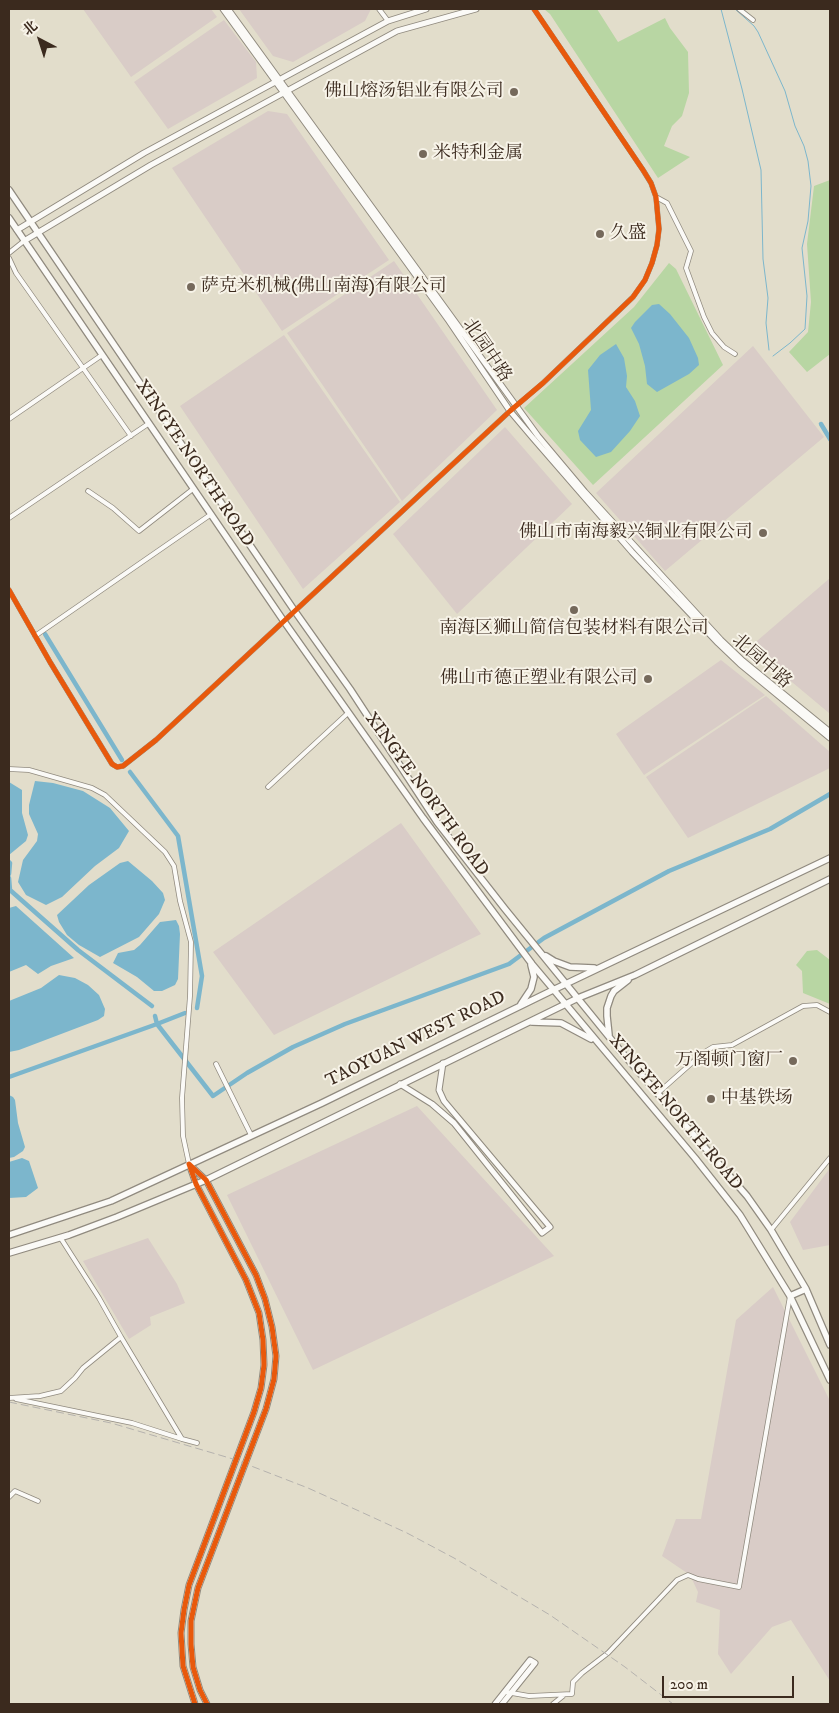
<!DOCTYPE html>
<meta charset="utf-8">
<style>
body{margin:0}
#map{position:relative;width:839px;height:1713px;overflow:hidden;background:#e2ddcb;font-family:"IM FELL DW Pica","Noto Serif SC",serif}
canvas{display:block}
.frame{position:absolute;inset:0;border:10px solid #3b2a1e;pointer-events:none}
.north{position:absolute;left:15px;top:15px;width:50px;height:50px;-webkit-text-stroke:4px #f7f3e8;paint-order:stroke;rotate:320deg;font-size:14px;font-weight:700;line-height:20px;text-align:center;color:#3b2a1e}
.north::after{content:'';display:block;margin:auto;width:18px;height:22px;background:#3b2a1e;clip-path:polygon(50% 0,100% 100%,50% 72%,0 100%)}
.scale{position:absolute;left:662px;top:1676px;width:132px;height:22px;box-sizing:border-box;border:2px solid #3b2a1e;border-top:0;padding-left:6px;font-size:15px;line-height:18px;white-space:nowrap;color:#3b2a1e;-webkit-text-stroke:4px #f7f3e8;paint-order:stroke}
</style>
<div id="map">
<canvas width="839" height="1713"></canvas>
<div class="frame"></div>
<div class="north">北</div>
<div class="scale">200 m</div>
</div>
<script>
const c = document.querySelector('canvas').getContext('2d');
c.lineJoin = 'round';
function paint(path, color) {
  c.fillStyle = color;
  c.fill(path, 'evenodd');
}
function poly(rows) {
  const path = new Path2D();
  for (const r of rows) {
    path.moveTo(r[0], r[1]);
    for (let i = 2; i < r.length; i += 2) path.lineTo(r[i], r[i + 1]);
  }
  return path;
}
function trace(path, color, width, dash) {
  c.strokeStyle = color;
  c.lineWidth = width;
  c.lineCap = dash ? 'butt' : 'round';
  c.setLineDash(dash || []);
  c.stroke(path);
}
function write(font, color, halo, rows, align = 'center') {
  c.font = font + ' "IM FELL DW Pica","Noto Serif SC",serif';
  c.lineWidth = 4;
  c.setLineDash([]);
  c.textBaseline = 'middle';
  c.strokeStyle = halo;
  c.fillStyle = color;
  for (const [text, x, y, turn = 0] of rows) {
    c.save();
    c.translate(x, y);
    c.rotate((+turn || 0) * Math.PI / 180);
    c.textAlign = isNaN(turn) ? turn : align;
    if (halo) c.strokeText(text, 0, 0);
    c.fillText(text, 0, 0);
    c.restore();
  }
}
const industrial = poly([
 [83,9,211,9,217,17,131,77],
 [239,9,371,9,365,21,293,62,273,56],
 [224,20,256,62,257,78,168,129,134,82],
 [268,111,287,114,389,260,282,331,172,168],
 [394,261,497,410,402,501,287,333],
 [284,335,400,502,303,589,180,406],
 [753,346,824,437,665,571,596,493],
 [505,427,572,504,457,614,393,534],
 [830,578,830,712,829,713,750,647],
 [721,660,765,695,644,775,616,734],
 [766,696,830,752,830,768,688,838,646,777],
 [401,823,481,934,274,1035,213,952],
 [417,1106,554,1256,313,1370,227,1195],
 [830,1168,830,1245,803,1250,790,1222],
 [148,1238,177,1284,185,1303,150,1317,151,1325,129,1339,83,1261],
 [773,1287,830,1401,830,1681,791,1620,772,1627,731,1674,718,1654,720,1610,696,1602,698,1592,690,1575,662,1556,676,1519,701,1519,736,1320]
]);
const green = poly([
 [544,9,597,9,618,42,665,18,670,28,688,52,689,93,682,116,672,126,664,146,690,157,658,178,550,14],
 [830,180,830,354,807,372,789,352,808,332,811,302,807,244,814,186],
 [669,263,676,269,723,365,593,485,524,408,634,307],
 [817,950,830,960,830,1004,803,993,802,971,796,965,807,951]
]);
const water = poly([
 [659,304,670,314,689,338,698,358,699,365,689,374,657,392,647,384,645,366,639,344,631,328,635,322,652,305],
 [616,344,624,358,627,376,626,387,635,401,640,416,630,431,611,452,596,457,580,440,578,431,591,410,588,370,600,355],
 [35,781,53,783,83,791,110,808,129,831,119,848,95,866,62,897,46,905,26,895,18,882,23,860,37,841,38,834,29,814,29,805],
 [9,782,22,790,22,813,28,835,26,841,9,855],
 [128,861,152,881,163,893,165,900,159,914,139,937,100,957,79,945,67,935,59,922,57,915,89,885,120,863],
 [16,906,74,958,51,966,38,974,26,965,9,972,9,908],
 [176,920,179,926,180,934,178,979,175,985,162,991,154,991,137,977,113,963,118,953,134,950,140,945,160,922],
 [59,975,75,978,88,985,99,995,105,1009,104,1016,98,1020,19,1050,9,1052,9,1001,41,988],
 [9,1095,13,1097,15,1100,18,1123,25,1147,23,1151,14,1157,9,1158],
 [22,1158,29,1161,38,1188,26,1197,9,1198,9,1162]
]);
const stream = poly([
 [721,9,742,89,761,170,763,259,768,298,766,323,769,350],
 [735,9,754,26,758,32,785,91,795,126,804,146,808,161,811,186,808,221,802,248,807,296,805,329,790,343,773,356]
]);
const canal = poly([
 [821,424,830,439],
 [45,634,122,760],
 [130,772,178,836,202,976,197,1008],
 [9,862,10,863,9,874],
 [9,878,10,890,78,950,152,1006],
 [155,1016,157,1024,185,1013],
 [9,1077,157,1024,213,1096,247,1073,293,1047,345,1024,509,964,544,938,669,871,770,829,830,794]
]);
const minor = poly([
 [379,9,388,21],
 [739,9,753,20],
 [656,197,667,203,691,251,686,268,704,317,712,333,724,347,735,354],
 [9,253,24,241],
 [9,258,16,273,131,436],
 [9,419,102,355],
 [88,491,113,508,139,531,193,489],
 [9,518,148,424],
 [9,590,50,662,112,764,117,767,123,766,156,740,510,411,543,383,633,297,645,280,652,263,657,245,659,229,656,197,651,183,643,170,534,9],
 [35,636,210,515],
 [9,769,29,770,92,788,105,795,165,852,174,866,180,901,191,942,190,996,182,1098,183,1136,189,1164],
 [268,787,348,713],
 [216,1064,251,1135],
 [658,1093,703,1053,713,1047,732,1045,803,1006,817,1005,830,1012],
 [771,1230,830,1158],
 [121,1337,182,1439,197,1443],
 [9,1398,40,1396,61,1391,75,1378,83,1368,121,1337,99,1298,60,1237],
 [16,1399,132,1423,182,1439],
 [9,1497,15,1491,38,1501],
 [506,1692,529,1696,572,1694,573,1682,582,1673,608,1653,677,1580,688,1575,698,1579,739,1587,790,1296],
 [553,1704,563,1696]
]);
const tertiary = poly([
 [223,9,449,321,510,411,532,437,632,552,718,643,740,664,830,738],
 [228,9,538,436,585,492,721,640,743,661,830,732],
 [17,230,144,153,388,21,426,9],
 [24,241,151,165,397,31,476,9],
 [400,1084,432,1104,454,1123,542,1233,550,1227,444,1101,439,1090,443,1063],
 [195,1704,183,1666,181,1633,184,1610,189,1585,254,1412,261,1388,264,1365,263,1340,259,1313,246,1280,196,1184,189,1164,206,1180,256,1275,265,1299,272,1327,276,1356,274,1379,266,1409,198,1588,191,1621,191,1644,193,1667,200,1690,207,1704],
 [495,1704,530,1660,535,1663,502,1704]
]);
const secondary = poly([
 [9,190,294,610,350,689,437,822,505,909,619,1049,747,1196,771,1230,806,1289,830,1345],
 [9,218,283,620,423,818,532,964,695,1158,740,1215,790,1296,830,1380],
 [546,956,554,961,570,967,594,968],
 [521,1004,531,989,534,977,531,965],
 [532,1022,561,1023,591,1039],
 [609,1035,607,1016,607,1008,611,996,614,991,628,980],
 [9,1235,111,1201,322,1103,553,990,830,858],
 [9,1253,69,1235,117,1217,206,1180,578,998,635,975,830,879],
 [790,1296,806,1289]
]);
const rail = poly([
 [9,1402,111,1423,233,1459,308,1488,359,1511,407,1533,454,1558,550,1615,625,1667,673,1704]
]);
const cycleway = poly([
 [9,590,50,662,112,764,117,767,123,766,156,740,510,411,543,383,633,297,645,280,652,263,657,245,659,229,656,197,651,183,643,170,534,9],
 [195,1704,183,1666,181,1633,184,1610,189,1585,254,1412,261,1388,264,1365,263,1340,259,1313,246,1280,196,1184,189,1164,206,1180,256,1275,265,1299,272,1327,276,1356,274,1379,266,1409,198,1588,191,1621,191,1644,193,1667,200,1690,207,1704]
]);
const markers = [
 [514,92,5,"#75695b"],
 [423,154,5,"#75695b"],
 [600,234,5,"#75695b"],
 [191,287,5,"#75695b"],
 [763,533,5,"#75695b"],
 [574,610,5,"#75695b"],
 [648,679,5,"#75695b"],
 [793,1061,5,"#75695b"],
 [711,1099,5,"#75695b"]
];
const poiNames = [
 ["佛山熔汤铝业有限公司",504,92],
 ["米特利金属",433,154,"left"],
 ["久盛",610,234,"left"],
 ["萨克米机械(佛山南海)有限公司",201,287,"left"],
 ["佛山市南海毅兴铜业有限公司",753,533],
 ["南海区狮山简信包装材料有限公司",574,629,"center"],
 ["佛山市德正塑业有限公司",638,679],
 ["万阁顿门窗厂",783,1061],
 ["中基铁场",721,1099,"left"]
];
const streetNames = [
 ["北园中路",486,351,56],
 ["XINGYE NORTH ROAD",194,464,56],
 ["北园中路",761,662,41],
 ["XINGYE NORTH ROAD",426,795,54],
 ["TAOYUAN WEST ROAD",416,1040,-26],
 ["XINGYE NORTH ROAD",675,1113,50]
];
paint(industrial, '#d9ccc7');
paint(green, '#b8d6a3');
paint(water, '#7cb6cc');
trace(stream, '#7cb6cc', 1);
trace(canal, '#7cb6cc', 4.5);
trace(minor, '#908a7f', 5.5);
trace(tertiary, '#908a7f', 7);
trace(secondary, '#908a7f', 8);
trace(minor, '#fbfaf7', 4);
trace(tertiary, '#fbfaf7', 5);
trace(secondary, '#fbfaf7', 5.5);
trace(rail, '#b5b2ae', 1, [8, 4]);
trace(cycleway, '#e8590c', 5);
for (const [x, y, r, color] of markers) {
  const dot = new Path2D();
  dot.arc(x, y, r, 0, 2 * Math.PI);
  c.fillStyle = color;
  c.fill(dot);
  trace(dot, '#f7f3e8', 2);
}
write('18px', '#3b2a1e', '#f7f3e8', poiNames, 'right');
write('18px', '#3b2a1e', '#f7f3e8', streetNames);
</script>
